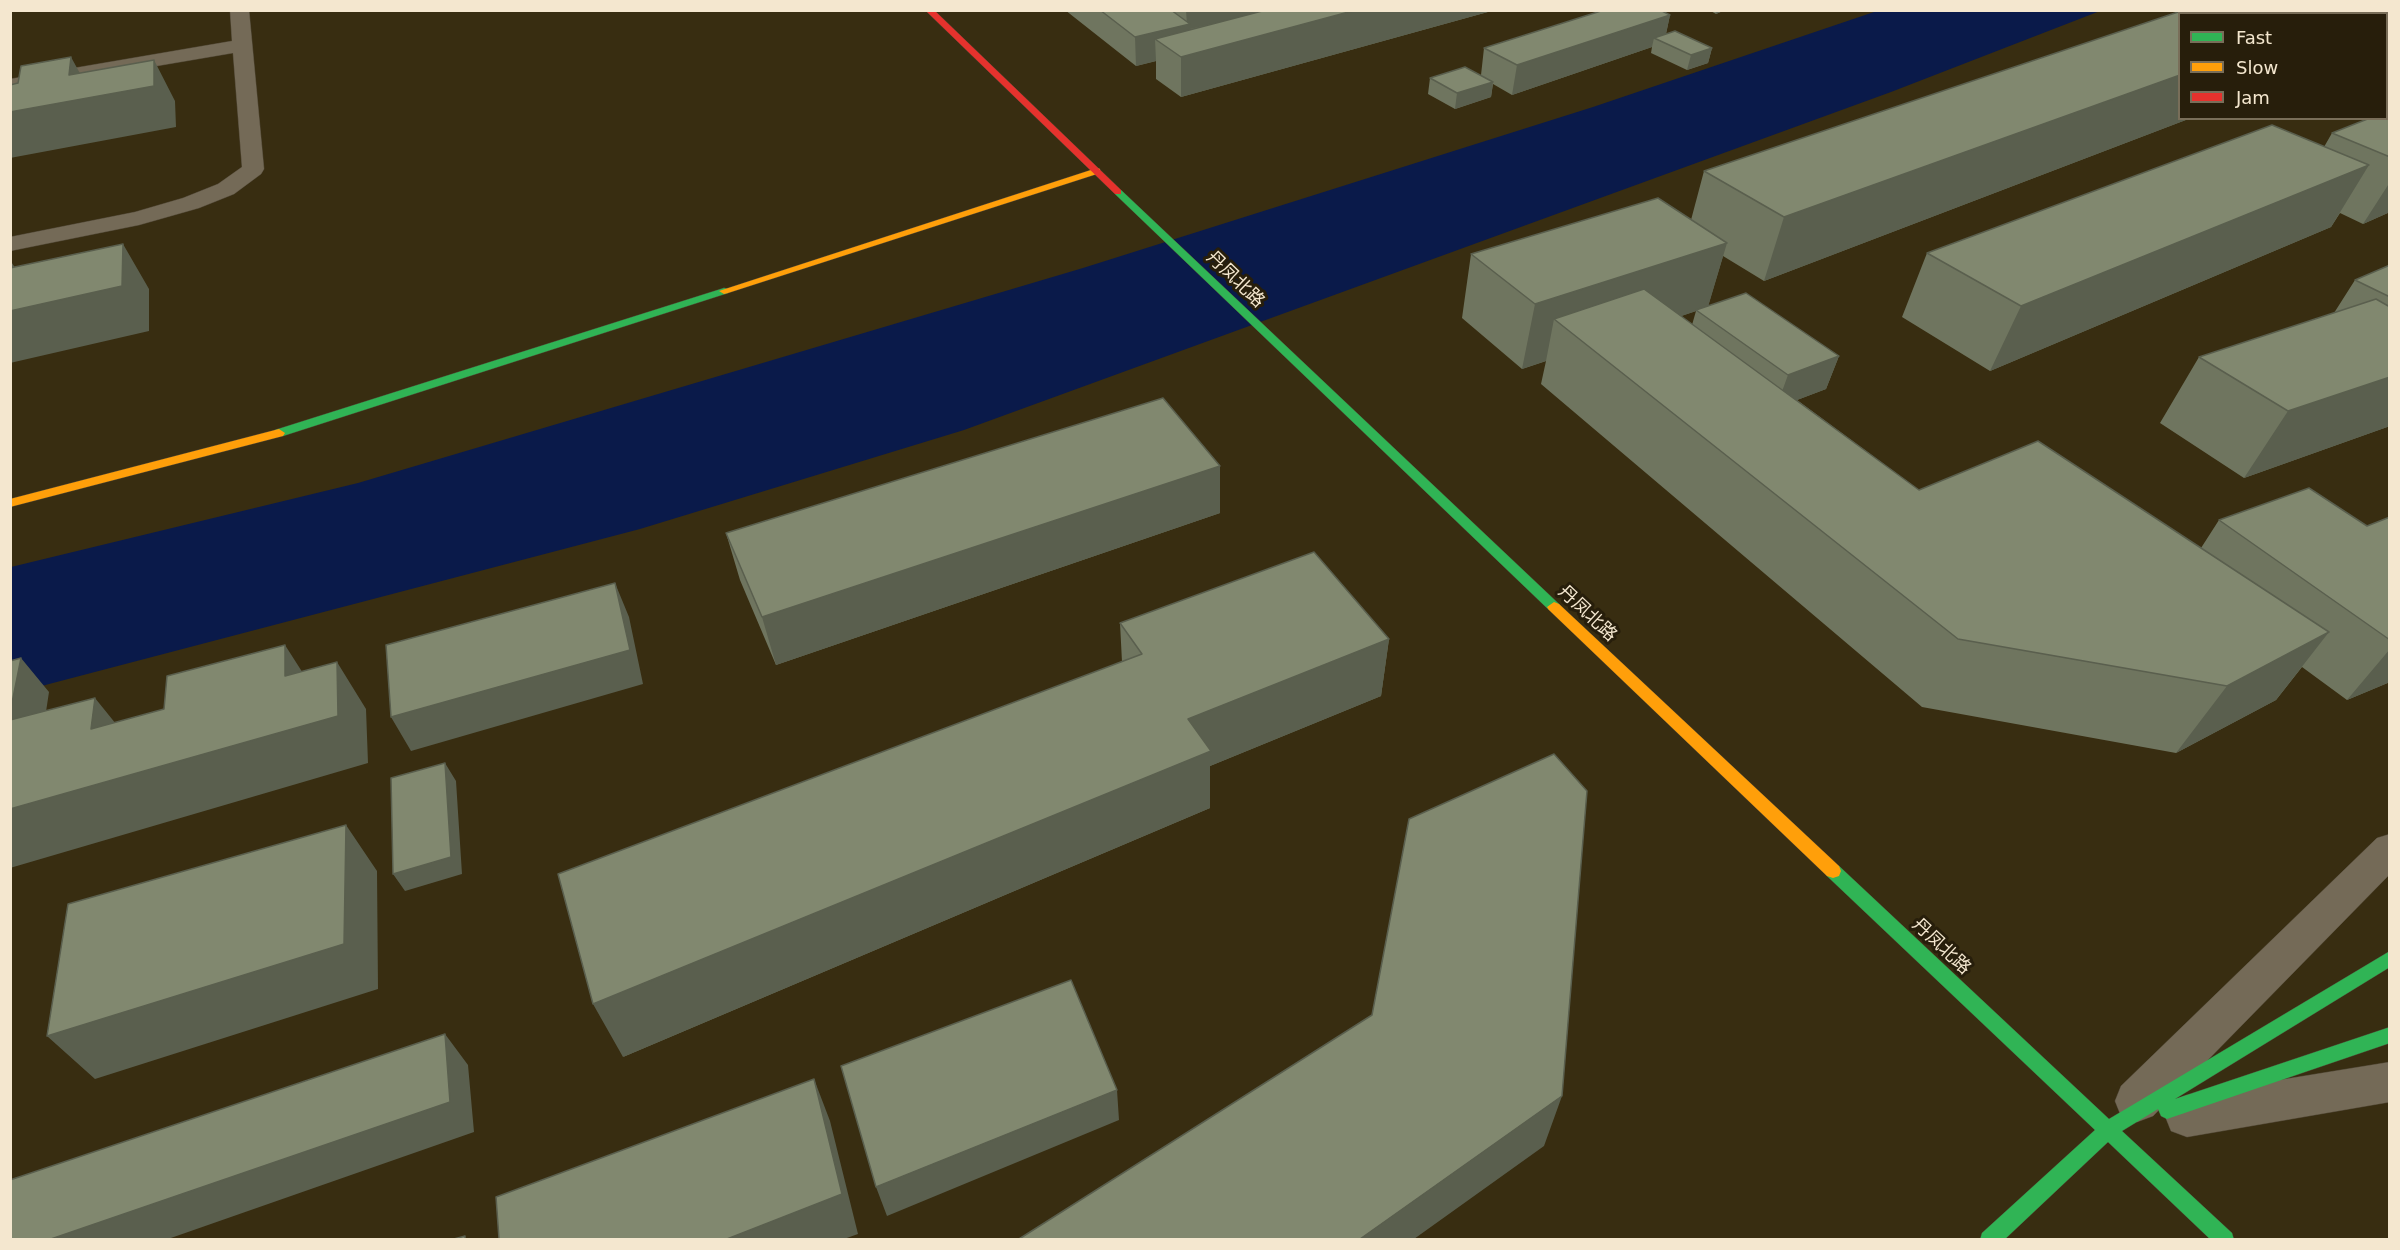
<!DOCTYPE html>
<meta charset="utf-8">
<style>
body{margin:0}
#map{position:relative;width:2400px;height:1250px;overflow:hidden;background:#382d11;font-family:"DejaVu Sans",sans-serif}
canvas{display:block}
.frame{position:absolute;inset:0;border:12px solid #f4e7cf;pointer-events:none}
.legend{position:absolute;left:2178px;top:12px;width:210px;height:108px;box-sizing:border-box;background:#271e0b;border:2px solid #796e59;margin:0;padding:8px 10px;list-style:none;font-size:18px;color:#f4e7cf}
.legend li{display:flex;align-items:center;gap:12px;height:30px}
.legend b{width:30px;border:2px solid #796e59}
</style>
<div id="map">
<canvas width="2400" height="1250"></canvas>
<div class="frame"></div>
<ul class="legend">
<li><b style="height:8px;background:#30b455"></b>Fast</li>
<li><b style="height:8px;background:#ff9f0a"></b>Slow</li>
<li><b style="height:8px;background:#e5322d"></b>Jam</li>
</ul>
</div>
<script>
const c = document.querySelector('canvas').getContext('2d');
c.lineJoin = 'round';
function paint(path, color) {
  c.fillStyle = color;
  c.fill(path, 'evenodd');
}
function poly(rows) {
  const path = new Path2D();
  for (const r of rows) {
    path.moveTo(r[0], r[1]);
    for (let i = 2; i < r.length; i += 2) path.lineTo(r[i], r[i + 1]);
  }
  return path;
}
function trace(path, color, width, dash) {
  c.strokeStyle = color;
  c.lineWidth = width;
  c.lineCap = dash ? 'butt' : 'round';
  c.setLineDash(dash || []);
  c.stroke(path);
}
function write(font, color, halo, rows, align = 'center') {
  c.font = font + ' "DejaVu Sans","Noto Sans SC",sans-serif';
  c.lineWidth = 6;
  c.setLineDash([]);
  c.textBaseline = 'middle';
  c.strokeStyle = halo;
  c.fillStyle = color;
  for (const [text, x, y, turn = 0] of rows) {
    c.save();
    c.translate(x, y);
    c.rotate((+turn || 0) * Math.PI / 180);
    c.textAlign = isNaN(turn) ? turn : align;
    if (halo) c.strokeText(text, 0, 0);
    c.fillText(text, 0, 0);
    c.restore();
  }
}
const water = poly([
 [1877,11,2100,11,1891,92,964,430,640,529,11,694,11,567,358,483,1083,268,1593,107]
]);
const street = poly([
 [230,10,249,10,264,169,261,174,234,194,199,208,139,225,10,251,10,237,135,212,183,198,218,184,242,167,233,53,10,91,10,79,232,41,230,10],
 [2390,834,2390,874,2153,1116,2137,1122,2121,1116,2115,1101,2121,1086,2377,838,2390,834],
 [2390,1062,2390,1102,2187,1137,2171,1131,2165,1116,2171,1101,2187,1095,2390,1062]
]);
const fast = poly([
 [1115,190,1121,190,1559,604,1561,607,1559,610,1549,610,1115,194,1115,190],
 [724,288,728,289,728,293,283,436,275,436,273,433,275,430,724,288],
 [1833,864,1839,866,2109,1119,2390,951,2390,967,2175,1099,2390,1027,2390,1043,2167,1119,2161,1116,2158,1109,2122,1131,2232,1233,2234,1240,2211,1240,2108,1142,2004,1240,1980,1240,1982,1233,2095,1130,1827,876,1825,871,1827,866,1833,864]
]);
const slow = poly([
 [1097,168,1100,169,1100,173,728,293,724,294,719,291,1097,168],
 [279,429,285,433,283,436,10,507,10,499,279,429],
 [1554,602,1559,604,1839,866,1841,871,1839,876,1833,878,1827,876,1549,610,1547,607,1554,602]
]);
const jam = poly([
 [925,10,934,10,1121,190,1121,194,1115,194,925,10]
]);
const wall = poly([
 [1065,10,1495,10,1181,97,1156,79,1156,61,1136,66],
 [1709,10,1725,10,1716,14],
 [2184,10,2390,10,2390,38,2386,39,2386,14,2180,14,2180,118,2191,118,1764,281,1723,256,1708,306,1839,356,1826,389,1797,400,1919,490,2201,548,2219,520,2367,526,2390,517,2390,682,2347,700,2302,667,2276,700,2176,753,1922,707,1541,384,1546,361,1522,369,1462,318,1471,254,1691,220,1704,171],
 [1696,311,1692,325,1681,316],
 [1670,15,1666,34,1712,48,1708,63,1687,70,1651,53,1652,47,1512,95,1493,84,1491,97,1455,109,1428,94,1430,78,1481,75,1484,48],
 [2390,111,2390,212,2363,224,2340,213,2331,227,1990,371,1902,317,1927,253,2324,147,2332,133],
 [2390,265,2390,426,2244,478,2160,423,2199,357,2334,313,2355,280],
 [1220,466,1220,513,776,665,740,580,726,533],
 [1120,623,1389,639,1381,696,1210,766,1210,808,623,1057,1122,662]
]);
const shadedWall = poly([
 [1186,10,1272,10,1190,29,1190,52,1155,39,1156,61,1136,66,1135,37,1187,25],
 [1356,10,1495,10,1181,97,1181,57],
 [1717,10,1725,10,1716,14],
 [2347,10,2390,10,2390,38,2386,39,2386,14,2339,14],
 [1670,15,1664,43,1654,38,1652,47,1512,95,1517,65],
 [1712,48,1708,63,1687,70,1691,55],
 [71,57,93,97,154,60,175,101,176,127,10,158,10,112,69,75],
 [2180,75,2180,118,2191,118,1764,281,1784,217],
 [1493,82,1491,97,1455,109,1457,93],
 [2369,165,2331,227,1990,371,2021,306],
 [2390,182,2390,212,2363,224],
 [1727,243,1708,307,1590,347,1554,319,1546,361,1522,369,1535,304],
 [123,244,149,289,149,331,10,363,10,260,35,298],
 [1839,356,1826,389,1776,408,1788,375],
 [2390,377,2390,426,2244,478,2288,411],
 [1220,466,1220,513,776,665,762,617],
 [615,583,629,617,643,684,411,751,391,717],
 [2329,632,2276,700,2176,753,2227,686],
 [1389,639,1381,696,1210,766,1210,808,623,1057,593,1004,1188,719],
 [285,645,315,692,337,662,366,709,368,763,10,868,10,809,91,729,95,698,133,745,285,676],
 [2390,649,2390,682,2347,700],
 [21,658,49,692,39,758,10,766,10,713],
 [445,763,456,781,462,874,405,891,393,874],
 [346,825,377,871,378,989,95,1079,47,1036],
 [445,1034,468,1065,474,1132,168,1239,51,1239],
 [814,1079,830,1121,858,1234,844,1239,727,1239],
 [1117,1090,1119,1120,887,1216,876,1187],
 [1562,1096,1544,1146,1414,1239,1360,1239]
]);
const building = poly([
 [1100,10,1171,10,1190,24,1135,37,1100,10],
 [1266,10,1356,10,1181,57,1155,39,1266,10],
 [1604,10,1660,10,1670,15,1517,65,1484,48,1604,10],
 [2184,10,2260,10,2268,14,2180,14,2180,75,1784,217,1704,171,2184,10],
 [2304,10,2347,10,2339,14,2312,14,2304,10],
 [1675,31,1712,48,1691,55,1654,38,1675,31],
 [71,57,69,75,154,60,154,86,10,112,10,85,18,83,21,66,71,57],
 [1465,67,1493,82,1457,93,1430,78,1465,67],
 [2390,111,2390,157,2332,133,2370,118,2386,118,2386,112,2390,111],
 [2272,125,2369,165,2021,306,1927,253,2272,125],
 [1658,198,1727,243,1535,304,1471,254,1658,198],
 [123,244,122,286,10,311,10,268,123,244],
 [2390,265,2390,297,2355,280,2390,265],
 [1644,289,1919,490,2038,441,2329,632,2227,686,1958,639,1554,319,1644,289],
 [1746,293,1839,356,1788,375,1696,310,1746,293],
 [2376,299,2390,307,2390,377,2288,411,2199,357,2376,299],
 [1163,398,1220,466,762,617,726,533,1163,398],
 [2309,488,2367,526,2390,517,2390,640,2219,520,2309,488],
 [1314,552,1389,639,1188,719,1211,751,593,1004,558,874,1142,654,1120,623,1314,552],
 [615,583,630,650,391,717,386,645,615,583],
 [285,645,285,676,337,662,338,716,10,809,10,720,95,698,91,729,164,709,167,676,285,645],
 [21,658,10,713,10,661,21,658],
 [1554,754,1587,791,1562,1096,1360,1239,1019,1239,1372,1015,1409,819,1554,754],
 [445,763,451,857,393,874,391,778,445,763],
 [346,825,344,944,47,1036,68,904,346,825],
 [1071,980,1117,1090,876,1187,841,1066,1071,980],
 [445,1034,450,1102,51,1239,10,1239,10,1180,445,1034],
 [814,1079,842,1194,727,1239,499,1239,496,1197,814,1079],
 [465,1236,465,1239,454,1239,465,1236]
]);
const streetNames = [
 ["丹凤北路",1235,280,44],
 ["丹凤北路",1587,614,43],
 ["丹凤北路",1941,947,43]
];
paint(water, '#0a1a4a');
trace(street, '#4e4533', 1);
trace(fast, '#4e4533', 1);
trace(slow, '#4e4533', 1);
trace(jam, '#4e4533', 1);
paint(street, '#746a57');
paint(fast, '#30b455');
paint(slow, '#ff9f0a');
paint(jam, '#e5322d');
paint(wall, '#6f755f');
paint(shadedWall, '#5a5f4e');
paint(building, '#81886f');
trace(building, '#5a5f4e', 1.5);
write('18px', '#f4e7cf', '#271e0b', streetNames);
</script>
